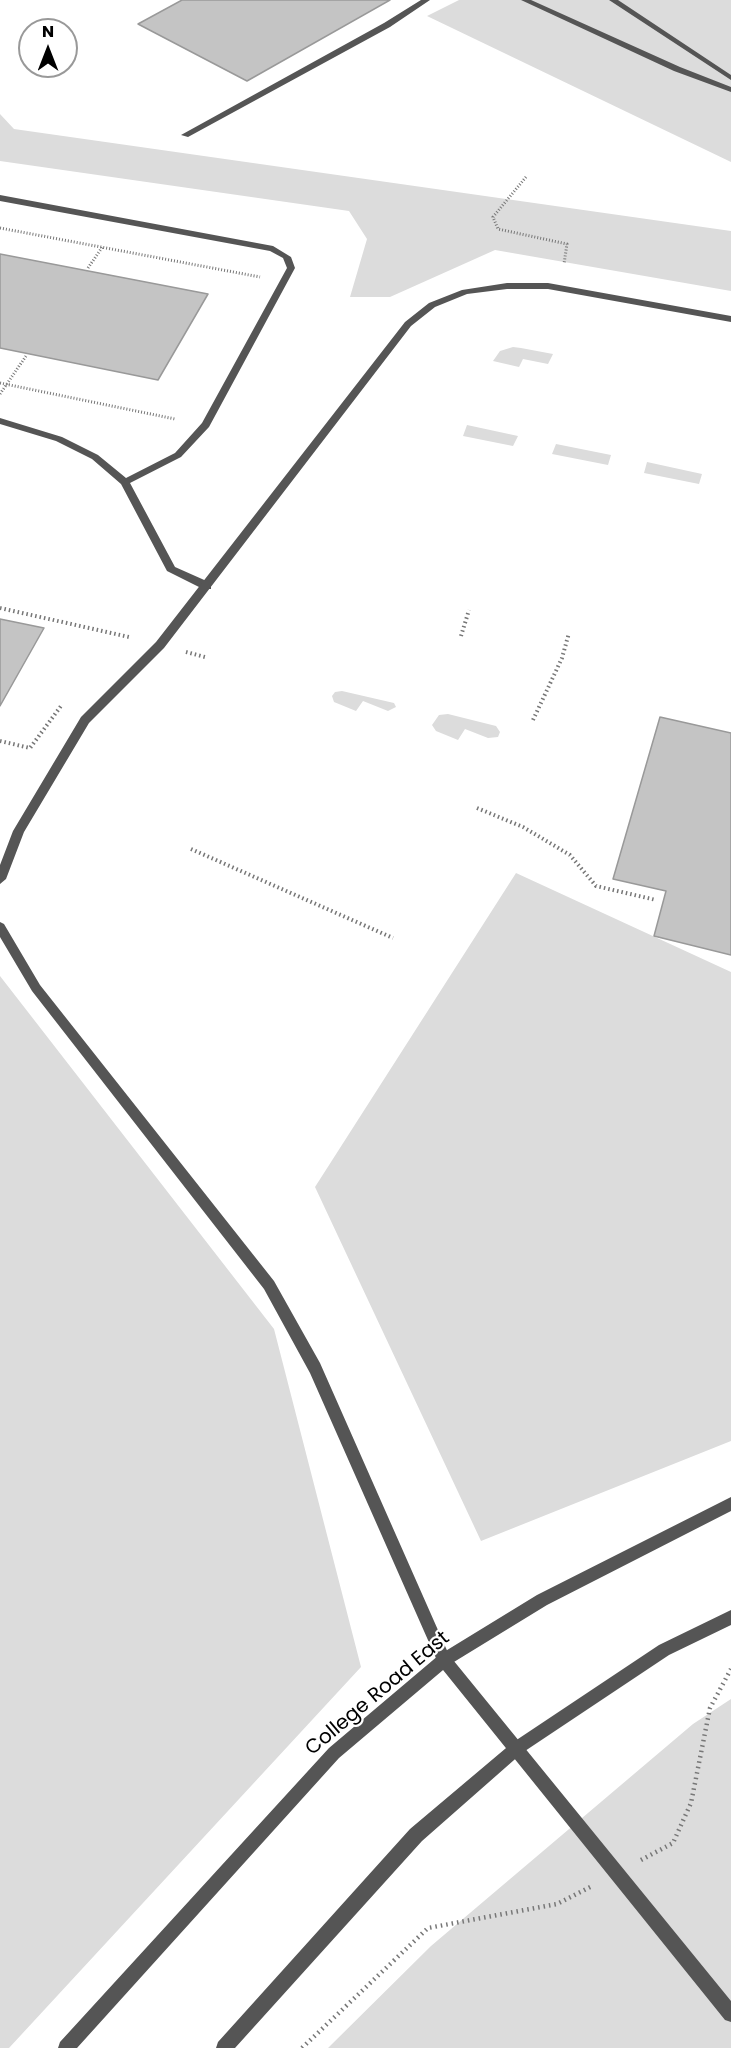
<!DOCTYPE html>
<style>
body{margin:0}
#map{position:relative;width:731px;height:2048px;overflow:hidden;background:#fff;font-family:Poppins,sans-serif}
canvas{display:block}
.north{position:absolute;left:18px;top:18px;width:60px;height:60px;box-sizing:border-box;background:#fff;border:2px solid #999;border-radius:50%;rotate:0deg;font-size:16px;font-weight:700;line-height:24px;text-align:center;color:#000}
.north::after{content:'';display:block;margin:auto;width:21px;height:27px;background:#000;clip-path:polygon(50% 0,100% 100%,50% 72%,0 100%)}
</style>
<div id="map">
<canvas width="731" height="2048"></canvas>
<div class="north">N</div>
</div>
<script>
const c = document.querySelector('canvas').getContext('2d');
c.lineJoin = 'round';
function paint(path, color) {
  c.fillStyle = color;
  c.fill(path, 'evenodd');
}
function poly(rows) {
  const path = new Path2D();
  for (const r of rows) {
    path.moveTo(r[0], r[1]);
    for (let i = 2; i < r.length; i += 2) path.lineTo(r[i], r[i + 1]);
  }
  return path;
}
function trace(path, color, width, dash) {
  c.strokeStyle = color;
  c.lineWidth = width;
  c.lineCap = dash ? 'butt' : 'round';
  c.setLineDash(dash || []);
  c.stroke(path);
}
function write(font, color, halo, rows, align = 'center') {
  c.font = font + ' Poppins,sans-serif';
  c.lineWidth = 4.5;
  c.setLineDash([]);
  c.textBaseline = 'middle';
  c.strokeStyle = halo;
  c.fillStyle = color;
  for (const [text, x, y, turn = 0] of rows) {
    c.save();
    c.translate(x, y);
    c.rotate((+turn || 0) * Math.PI / 180);
    c.textAlign = isNaN(turn) ? turn : align;
    if (halo) c.strokeText(text, 0, 0);
    c.fillText(text, 0, 0);
    c.restore();
  }
}
const green = poly([
 [459,0,731,0,731,162,427,16],
 [0,114,14,129,731,231,731,291,495,250,390,297,350,297,367,239,349,211,0,161],
 [513,347,521,348,553,354,548,364,523,359,519,367,493,361,500,351],
 [467,425,518,436,513,446,463,436],
 [556,444,611,455,608,465,552,454],
 [647,462,702,474,699,484,644,473],
 [342,691,394,703,396,707,388,711,363,701,356,711,334,702,332,696,335,692],
 [448,714,496,726,500,732,498,737,488,738,465,729,458,740,436,731,432,725,439,715],
 [516,873,731,972,731,1441,481,1541,315,1187],
 [0,976,274,1329,361,1667,9,2048,0,2048],
 [731,1699,731,2048,328,2048,431,1946,693,1724]
]);
const building = poly([
 [182,0,390,0,247,81,138,24,182,0],
 [0,254,208,294,158,380,0,348,0,254],
 [0,619,44,628,0,706,0,619],
 [660,717,731,733,731,955,654,936,666,891,613,879,660,717]
]);
const pathFar2 = poly([
 [526,177,493,217,498,229,567,244,564,264],
 [0,228,260,277],
 [88,268,103,246],
 [0,383,175,419],
 [0,394,26,356]
]);
const pathFar1 = poly([
 [0,608,129,637],
 [461,636,469,610],
 [186,652,205,657],
 [533,720,562,658,569,633],
 [0,741,30,748,61,706],
 [477,808,523,827,570,855,596,886,656,900],
 [191,849,393,938]
]);
const path = poly([
 [641,1860,673,1843,691,1803,710,1708,731,1669],
 [302,2048,428,1928,557,1904,592,1886]
]);
const service = poly([
 [421,0,430,0,390,27,188,137,181,135,384,23,421,0],
 [0,195,273,246,291,257,295,268,209,427,181,457,130,483,175,567,211,583,211,589,203,589,167,571,121,484,92,459,56,441,0,424,0,418,62,437,98,455,126,478,175,453,202,423,287,268,283,258,270,251,0,201,0,195],
 [444,1653,449,1655,731,2001,731,2022,725,2020,439,1665,437,1660,439,1655,444,1653]
]);
const minor = poly([
 [521,0,531,0,680,67,731,87,731,92,674,71,521,0],
 [609,0,618,0,731,75,731,80,609,0],
 [507,283,548,283,731,316,731,322,548,289,507,289,467,294,435,307,411,326,164,648,89,723,24,832,6,879,0,884,0,865,13,831,81,717,156,642,405,322,429,303,462,290,507,283],
 [0,922,4,924,40,985,274,1281,320,1363,449,1655,451,1660,449,1665,444,1667,439,1665,310,1373,264,1289,32,991,0,937,0,922]
]);
const tertiary = poly([
 [731,1497,731,1511,547,1605,449,1665,339,1758,77,2048,58,2048,60,2042,329,1748,439,1655,537,1595,731,1497],
 [731,1610,731,1625,669,1655,522,1753,422,1841,235,2048,216,2048,218,2042,410,1829,512,1743,659,1645,731,1610]
]);
const nearStreetnames = [
 ["College Road East",378,1694,-40]
];
paint(green, '#dcdcdc');
paint(building, '#c4c4c4');
trace(building, '#999', 1.5);
trace(pathFar2, '#777', 3, [1, 2]);
trace(pathFar1, '#777', 4, [1.5, 3]);
trace(path, '#777', 4.5, [1.5, 4]);
paint(service, '#555');
paint(minor, '#555');
paint(tertiary, '#555');
write('20px', '#000', '#fff', nearStreetnames);
</script>
